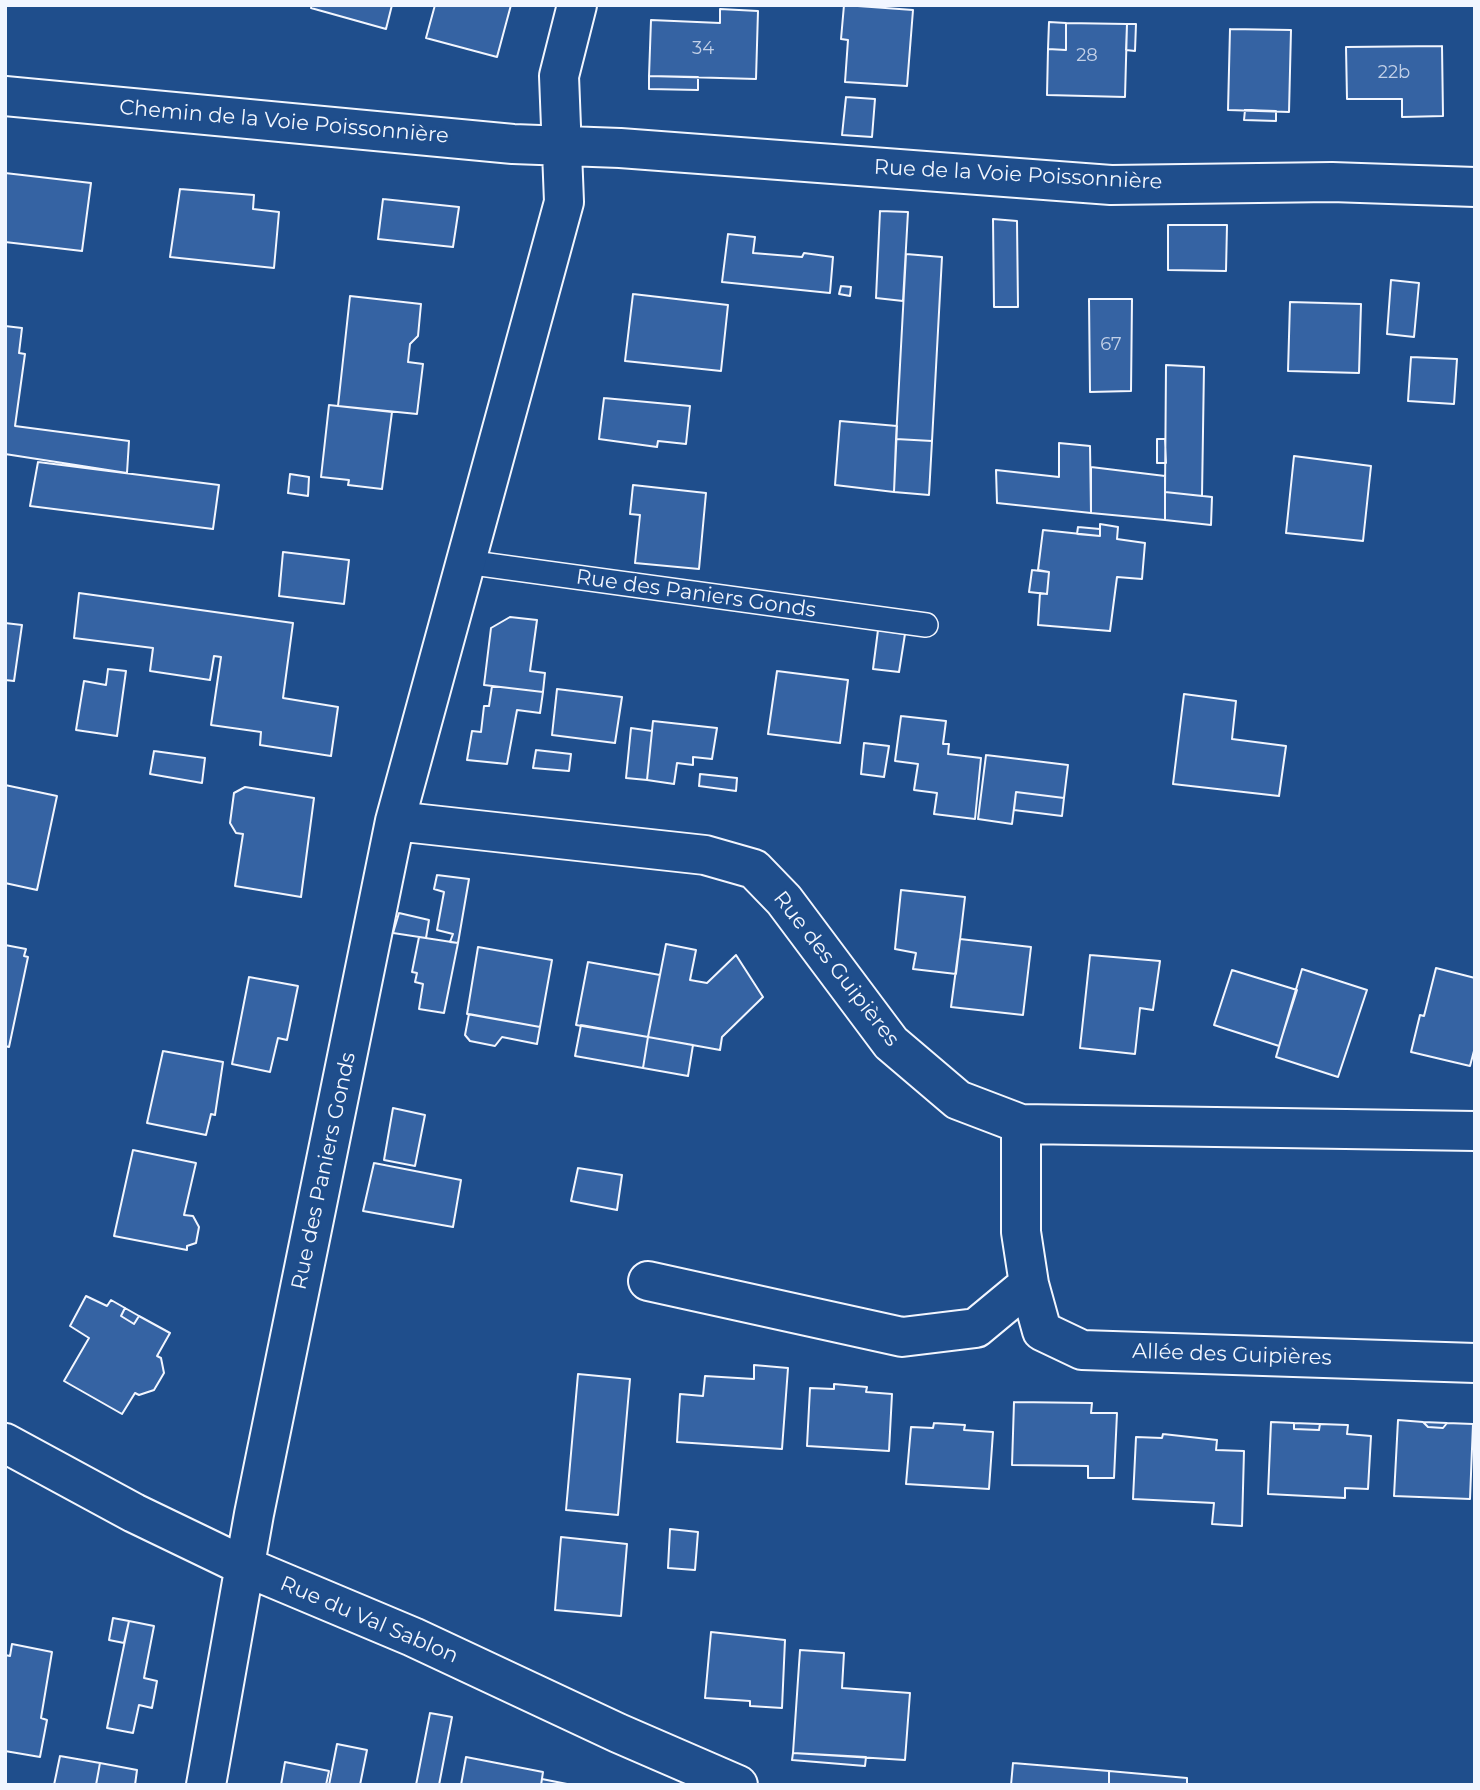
<!DOCTYPE html>
<meta charset="utf-8">
<style>
body{margin:0}
#map{position:relative;width:1480px;height:1790px;overflow:hidden;background:#1f4e8c;font-family:Montserrat,sans-serif}
canvas{display:block}
.frame{position:absolute;inset:0;border:7px solid #f2f6ff;pointer-events:none}
</style>
<div id="map">
<canvas width="1480" height="1790"></canvas>
<div class="frame"></div>
</div>
<script>
const c = document.querySelector('canvas').getContext('2d');
c.lineJoin = 'round';
function paint(path, color) {
  c.fillStyle = color;
  c.fill(path, 'evenodd');
}
function poly(rows) {
  const path = new Path2D();
  for (const r of rows) {
    path.moveTo(r[0], r[1]);
    for (let i = 2; i < r.length; i += 2) path.lineTo(r[i], r[i + 1]);
  }
  return path;
}
function trace(path, color, width, dash) {
  c.strokeStyle = color;
  c.lineWidth = width;
  c.lineCap = dash ? 'butt' : 'round';
  c.setLineDash(dash || []);
  c.stroke(path);
}
function write(font, color, halo, rows, align = 'center') {
  c.font = font + ' Montserrat,sans-serif';
  c.lineWidth = 5;
  c.setLineDash([]);
  c.textBaseline = 'middle';
  c.strokeStyle = halo;
  c.fillStyle = color;
  for (const [text, x, y, turn = 0] of rows) {
    c.save();
    c.translate(x, y);
    c.rotate((+turn || 0) * Math.PI / 180);
    c.textAlign = isNaN(turn) ? turn : align;
    if (halo) c.strokeText(text, 0, 0);
    c.fillText(text, 0, 0);
    c.restore();
  }
}
const building = poly([
 [312,5,392,5,386,29,311,8,312,5],
 [435,5,511,5,497,57,426,38,435,5],
 [844,5,913,10,907,86,845,82,848,40,841,39,844,5],
 [720,9,758,11,756,79,649,76,651,20,720,23,720,9],
 [1049,22,1066,23,1066,50,1048,49,1049,22],
 [1066,23,1127,24,1125,97,1047,95,1048,49,1066,50,1066,23],
 [1127,24,1136,24,1135,51,1126,50,1127,24],
 [1230,29,1291,30,1289,112,1228,110,1230,29],
 [1442,46,1443,116,1402,117,1402,99,1347,99,1346,47,1442,46],
 [649,76,698,77,698,90,649,89,649,76],
 [846,97,875,99,872,137,842,135,846,97],
 [1245,110,1276,111,1276,121,1244,120,1245,110],
 [5,173,91,183,82,251,5,242,5,173],
 [180,189,254,195,253,209,279,212,274,268,170,257,180,189],
 [383,199,459,207,453,247,378,239,383,199],
 [880,211,908,212,903,301,876,298,880,211],
 [993,219,1017,221,1018,307,994,307,993,219],
 [1168,225,1227,225,1226,271,1168,270,1168,225],
 [728,234,755,237,753,253,802,257,804,253,833,257,830,293,722,282,728,234],
 [906,254,942,257,932,441,896,439,906,254],
 [1391,280,1419,283,1414,337,1387,334,1391,280],
 [841,286,851,287,850,296,839,294,841,286],
 [633,294,728,305,721,371,625,361,633,294],
 [350,296,421,304,418,336,410,344,408,362,423,364,417,414,338,406,350,296],
 [1089,299,1132,299,1131,391,1090,392,1089,299],
 [1290,302,1361,304,1359,373,1288,371,1290,302],
 [5,326,22,328,19,353,25,354,15,426,129,441,127,473,5,454,5,326],
 [1411,357,1457,359,1454,404,1408,401,1411,357],
 [1166,365,1204,367,1202,496,1165,492,1166,365],
 [604,398,690,406,686,444,658,441,657,447,599,439,604,398],
 [329,405,392,412,382,489,348,485,349,480,321,477,329,405],
 [840,421,897,426,894,492,835,485,840,421],
 [896,439,932,441,929,495,894,492,896,439],
 [1157,439,1165,439,1166,463,1157,463,1157,439],
 [1059,443,1090,446,1091,513,997,503,996,470,1059,477,1059,443],
 [1294,456,1371,466,1363,541,1286,533,1294,456],
 [38,462,219,485,213,529,30,506,38,462],
 [1091,467,1165,476,1165,520,1091,513,1091,467],
 [290,474,309,477,308,496,288,493,290,474],
 [633,485,706,493,699,569,635,563,640,515,630,514,633,485],
 [1165,492,1212,497,1211,525,1165,520,1165,492],
 [1100,524,1118,527,1117,539,1145,543,1142,579,1117,577,1110,631,1038,625,1040,593,1047,594,1049,572,1038,570,1043,530,1100,536,1100,524],
 [1078,527,1100,529,1100,536,1077,534,1078,527],
 [283,552,349,560,344,604,279,596,283,552],
 [1032,570,1049,572,1047,594,1029,592,1032,570],
 [79,593,293,623,283,698,338,707,331,756,260,745,261,732,211,725,221,657,214,656,210,680,150,671,153,648,74,638,79,593],
 [510,617,537,620,530,671,545,673,543,692,484,685,491,628,510,617],
 [5,623,22,625,14,681,5,680,5,623],
 [878,630,905,634,899,672,873,669,878,630],
 [108,669,126,671,117,736,76,730,84,681,106,685,108,669],
 [777,671,848,680,840,743,768,734,777,671],
 [492,686,543,692,540,713,517,710,507,764,467,760,472,731,481,732,484,706,489,706,492,686],
 [557,689,622,697,615,743,552,735,557,689],
 [1184,694,1236,701,1232,739,1286,746,1279,796,1173,784,1184,694],
 [901,716,946,721,943,744,949,744,948,754,981,758,975,819,934,814,937,793,914,790,918,764,895,761,901,716],
 [653,721,717,728,712,759,693,757,693,765,677,763,674,784,647,780,653,721],
 [631,728,652,731,647,780,626,778,631,728],
 [864,743,889,746,884,777,861,774,864,743],
 [536,750,571,754,569,771,533,768,536,750],
 [154,751,205,758,202,783,150,774,154,751],
 [986,755,1068,765,1064,798,1016,792,1012,824,978,819,986,755],
 [700,774,737,778,736,791,699,786,700,774],
 [5,785,57,796,37,890,5,883,5,785],
 [245,787,314,798,301,897,235,886,243,834,236,833,230,823,234,793,245,787],
 [1016,792,1064,798,1062,816,1014,810,1016,792],
 [437,875,469,879,458,943,450,942,453,934,437,930,444,892,434,889,437,875],
 [901,890,965,897,956,974,913,969,916,953,895,949,901,890],
 [399,913,429,920,426,938,393,933,399,913],
 [419,937,458,943,444,1013,419,1009,423,984,415,982,417,973,412,972,419,937],
 [960,939,1031,947,1023,1015,951,1007,960,939],
 [666,944,696,950,690,980,707,983,736,955,763,997,722,1037,720,1050,648,1037,666,944],
 [5,945,26,949,24,956,28,957,9,1047,5,1046,5,945],
 [478,947,552,960,540,1027,467,1014,478,947],
 [1090,955,1160,961,1153,1010,1140,1008,1135,1054,1080,1048,1090,955],
 [588,962,660,975,648,1037,576,1025,588,962],
 [1436,968,1475,978,1475,1047,1470,1066,1411,1052,1420,1015,1424,1016,1436,968],
 [1302,969,1367,990,1338,1077,1276,1057,1302,969],
 [1232,970,1297,990,1279,1046,1214,1025,1232,970],
 [249,977,298,986,287,1040,278,1038,270,1072,232,1064,249,977],
 [469,1014,540,1027,537,1044,502,1037,495,1046,470,1041,465,1035,469,1014],
 [581,1025,648,1037,643,1068,575,1056,581,1025],
 [648,1037,693,1045,688,1076,643,1068,648,1037],
 [163,1051,223,1062,215,1115,211,1114,206,1135,147,1123,163,1051],
 [393,1108,425,1115,415,1166,384,1160,393,1108],
 [133,1150,196,1163,184,1215,193,1216,199,1227,196,1243,187,1246,187,1250,114,1236,133,1150],
 [374,1163,461,1180,453,1227,363,1211,374,1163],
 [578,1168,622,1175,617,1210,571,1201,578,1168],
 [86,1296,107,1306,111,1300,125,1308,121,1316,134,1324,139,1316,170,1333,157,1356,161,1358,164,1373,154,1390,139,1395,135,1393,122,1414,64,1381,89,1338,70,1326,86,1296],
 [125,1308,139,1316,134,1324,121,1316,125,1308],
 [754,1365,788,1368,782,1449,677,1442,680,1394,703,1396,705,1376,754,1379,754,1365],
 [578,1374,630,1379,618,1515,566,1510,578,1374],
 [834,1384,867,1387,866,1392,892,1394,889,1451,807,1446,810,1388,834,1389,834,1384],
 [1014,1402,1092,1403,1091,1413,1117,1413,1114,1478,1088,1478,1088,1466,1012,1465,1014,1402],
 [1398,1420,1423,1422,1428,1427,1443,1428,1447,1423,1473,1424,1470,1499,1394,1496,1398,1420],
 [1271,1422,1294,1423,1294,1429,1319,1430,1320,1424,1348,1425,1347,1434,1371,1436,1368,1489,1345,1488,1345,1498,1268,1494,1271,1422],
 [1423,1422,1447,1423,1443,1428,1428,1427,1423,1422],
 [934,1423,965,1425,964,1430,993,1432,989,1489,906,1484,911,1427,933,1428,934,1423],
 [1294,1423,1320,1424,1319,1430,1294,1429,1294,1423],
 [1163,1434,1217,1440,1216,1450,1244,1451,1242,1526,1212,1524,1214,1503,1133,1499,1136,1437,1162,1438,1163,1434],
 [670,1529,698,1532,695,1570,668,1568,670,1529],
 [561,1537,627,1544,621,1616,555,1610,561,1537],
 [113,1618,129,1621,124,1643,109,1640,113,1618],
 [129,1621,154,1626,144,1678,157,1681,152,1708,139,1705,133,1733,107,1728,129,1621],
 [711,1632,785,1640,782,1708,750,1706,750,1701,705,1698,711,1632],
 [12,1644,52,1652,41,1718,47,1720,40,1757,5,1751,5,1655,10,1656,12,1644],
 [800,1650,844,1653,842,1688,910,1693,905,1760,793,1753,800,1650],
 [430,1713,452,1717,439,1785,416,1785,430,1713],
 [337,1744,367,1750,360,1785,329,1785,337,1744],
 [793,1753,866,1757,865,1766,792,1760,793,1753],
 [60,1756,100,1763,96,1785,54,1785,60,1756],
 [466,1757,543,1772,541,1785,461,1785,466,1757],
 [285,1762,329,1771,326,1785,281,1785,285,1762],
 [100,1763,137,1770,135,1785,96,1785,100,1763],
 [1013,1763,1109,1771,1109,1785,1011,1785,1013,1763],
 [1109,1771,1187,1778,1187,1785,1109,1785,1109,1771],
 [542,1779,567,1784,567,1785,541,1785,542,1779]
]);
const service = poly([
 [466,562,926,625]
]);
const minor = poly([
 [5,96,513,144,620,148,1111,185,1332,182,1475,187],
 [395,821,705,855,754,869,784,900,891,1043,958,1100,1021,1124,1475,1131],
 [648,1281,902,1337,976,1328,1029,1284,1021,1232,1021,1124],
 [1029,1284,1042,1331,1082,1350,1475,1363],
 [5,1443,134,1513,244,1566,413,1637,618,1733,738,1785],
 [206,1785,254,1514,395,821,564,202,559,76,577,5]
]);
const numberNames = [
 ["34",703,49],
 ["28",1087,56],
 ["22b",1394,73],
 ["67",1111,345]
];
const streetNames = [
 ["Chemin de la Voie Poissonnière",284,122,5],
 ["Rue de la Voie Poissonnière",1018,175,3],
 ["Rue des Paniers Gonds",696,594,8],
 ["Rue des Guipières",836,969,52],
 ["Rue des Paniers Gonds",324,1171,-78],
 ["Allée des Guipières",1232,1355,2],
 ["Rue du Val Sablon",369,1620,23]
];
paint(building, '#3563a3');
trace(building, '#f2f6ff', 2);
trace(service, '#f2f6ff', 26);
trace(minor, '#f2f6ff', 42);
trace(service, '#1f4e8c', 23);
trace(minor, '#1f4e8c', 38);
write('18px', '#c3d1e8', null, numberNames);
write('21px', '#f2f6ff', '#1f4e8c', streetNames);
</script>
